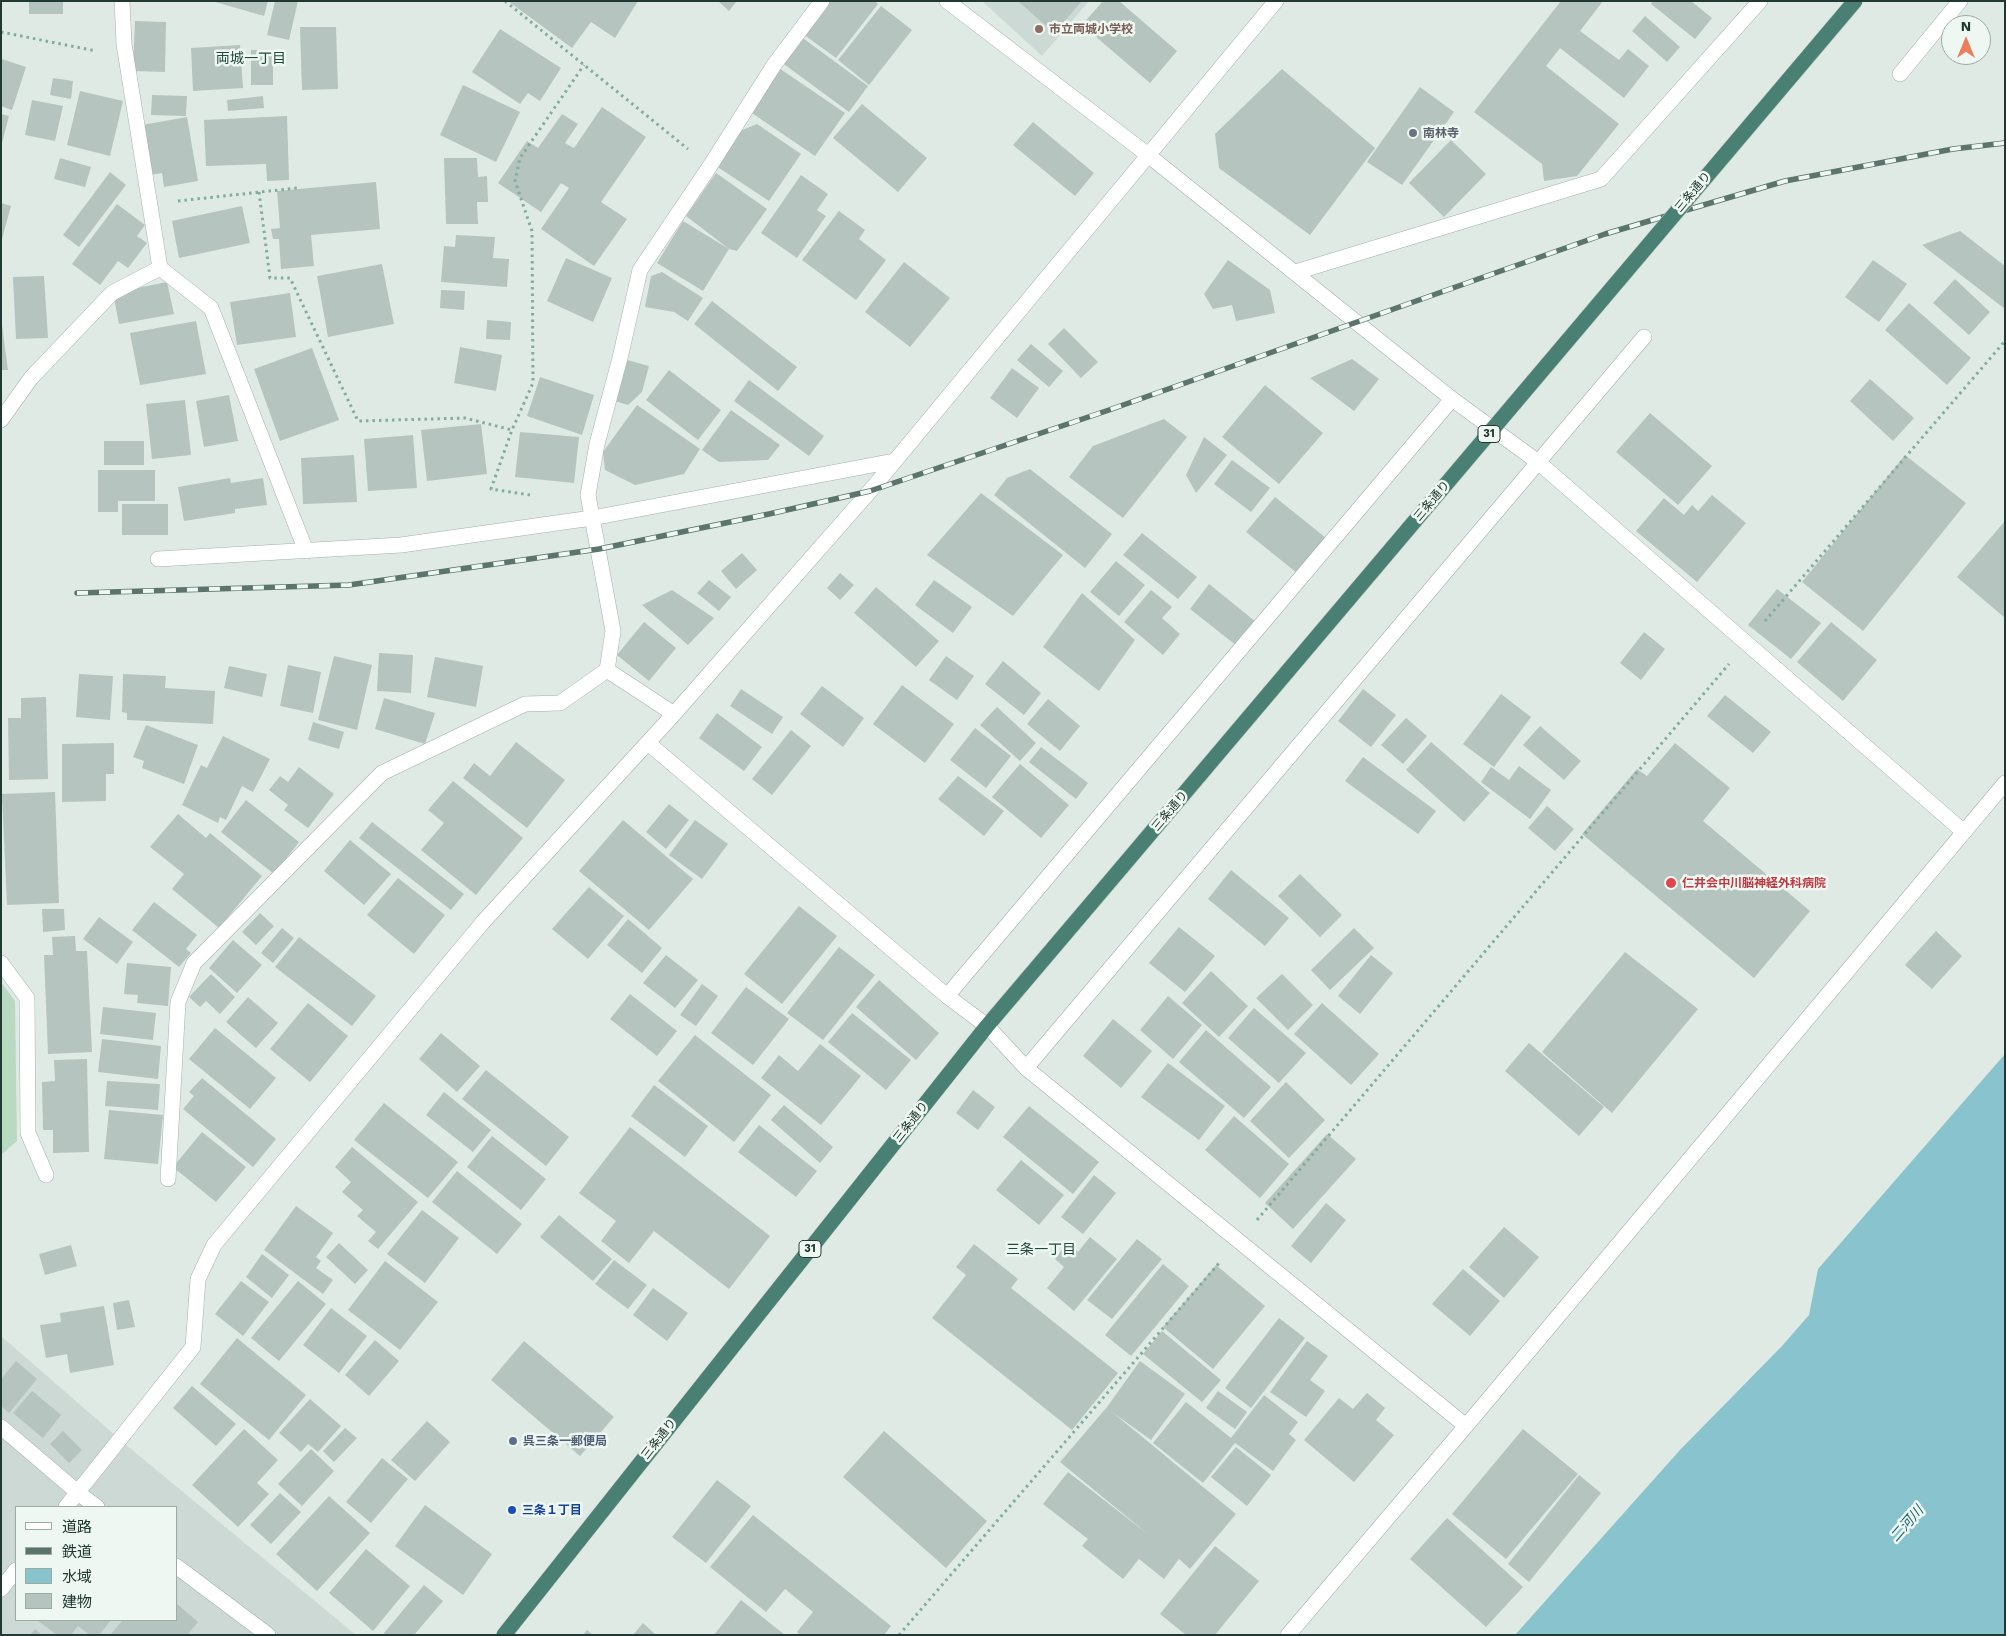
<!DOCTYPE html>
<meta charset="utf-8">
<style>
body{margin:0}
#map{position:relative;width:2006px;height:1636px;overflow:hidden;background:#dfeae5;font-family:"Work Sans","Noto Sans JP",sans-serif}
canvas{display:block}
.frame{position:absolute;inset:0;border:2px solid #213932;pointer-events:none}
.legend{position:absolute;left:15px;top:1506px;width:162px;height:115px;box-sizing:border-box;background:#eff7f3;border:1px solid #9daba6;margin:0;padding:6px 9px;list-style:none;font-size:15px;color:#213932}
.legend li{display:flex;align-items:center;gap:10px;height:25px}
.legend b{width:25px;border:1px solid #9daba6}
.north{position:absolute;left:1941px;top:15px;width:50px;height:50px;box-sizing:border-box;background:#eff7f3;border:1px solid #9daba6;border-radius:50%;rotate:0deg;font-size:14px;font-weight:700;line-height:20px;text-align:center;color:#213932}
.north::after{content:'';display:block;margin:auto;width:18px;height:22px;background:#eb7d5c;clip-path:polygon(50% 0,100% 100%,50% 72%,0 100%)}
</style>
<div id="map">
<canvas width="2006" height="1636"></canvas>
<div class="frame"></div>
<ul class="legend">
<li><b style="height:6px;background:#fff"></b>道路</li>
<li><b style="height:6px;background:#5b756d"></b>鉄道</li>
<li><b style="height:14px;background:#89c3cd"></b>水域</li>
<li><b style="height:14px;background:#b5c4be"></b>建物</li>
</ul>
<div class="north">N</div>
</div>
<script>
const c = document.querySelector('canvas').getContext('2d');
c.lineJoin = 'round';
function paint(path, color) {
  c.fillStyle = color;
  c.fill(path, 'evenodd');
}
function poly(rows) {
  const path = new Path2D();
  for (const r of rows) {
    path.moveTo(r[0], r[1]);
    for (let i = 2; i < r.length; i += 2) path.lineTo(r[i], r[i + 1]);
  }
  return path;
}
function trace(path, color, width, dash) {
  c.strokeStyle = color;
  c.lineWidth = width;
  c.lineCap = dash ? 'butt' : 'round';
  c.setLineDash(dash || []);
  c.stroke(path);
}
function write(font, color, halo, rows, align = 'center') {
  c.font = font + ' "Work Sans","Noto Sans JP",sans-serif';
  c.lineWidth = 5;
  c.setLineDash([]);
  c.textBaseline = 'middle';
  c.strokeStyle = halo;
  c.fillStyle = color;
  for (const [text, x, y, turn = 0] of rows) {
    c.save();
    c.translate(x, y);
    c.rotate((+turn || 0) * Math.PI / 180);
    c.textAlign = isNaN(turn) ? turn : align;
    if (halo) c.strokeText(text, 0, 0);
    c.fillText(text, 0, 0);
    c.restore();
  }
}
const built = poly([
 [982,1,1089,1,1042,56],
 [1,1336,131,1449,356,1635,1,1635],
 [16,1507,176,1507,176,1620,16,1620]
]);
const green = poly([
 [1,982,15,1001,17,1141,1,1155]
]);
const water = poly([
 [2005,1054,2005,1635,1515,1635,1680,1450,1782,1346,1809,1315,1818,1269]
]);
const building = poly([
 [29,1,63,1,63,14,29,14],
 [212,1,268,1,264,16],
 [275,1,298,1,289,40,267,35],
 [508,1,638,1,615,38,591,22,572,48],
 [718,1,737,1,729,11],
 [828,1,875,1,878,4,836,58,803,34],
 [1018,1,1082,1,1054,33],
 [1103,1,1119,1,1177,51,1150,83,1082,25],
 [1561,1,1603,1,1580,31,1619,60,1628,49,1649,66,1624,98,1560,48,1546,66,1619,124,1577,176,1544,181,1542,164,1474,112],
 [1653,1,1691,1,1712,18,1695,39,1651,4],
 [881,6,912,30,869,85,838,60],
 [1645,16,1680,47,1667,62,1632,31],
 [135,21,166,22,165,72,133,71],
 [300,27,336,27,338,89,302,90],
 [500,29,561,68,540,101,528,93,520,104,472,72],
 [800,36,868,86,849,112,781,62],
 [240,45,243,88,193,91,191,48],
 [251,50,273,50,273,85,251,85],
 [2,59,26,67,12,110,1,106],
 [779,68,845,113,815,156,749,111],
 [1282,69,1375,148,1310,235,1219,168,1215,134],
 [53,78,73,81,71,99,50,95],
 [463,85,520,112,496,162,440,135],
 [1420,87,1454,112,1402,185,1367,162],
 [80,91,123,101,110,156,67,145],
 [152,95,187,96,186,116,151,115],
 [263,96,264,108,228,111,227,100],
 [32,100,63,106,55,141,25,135],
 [862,104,927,158,898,192,833,138],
 [602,107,646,137,601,202,627,219,594,266,541,229,569,188,561,183,541,212,498,183,527,141,538,148,562,114,578,124,565,143,574,148],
 [1,114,9,116,2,143,1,143],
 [287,116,289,180,267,181,266,164,206,166,204,120],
 [187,117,198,181,164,187,162,173,151,175,142,125],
 [1033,122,1094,173,1075,196,1013,145],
 [757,124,801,154,769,201,716,166,740,131],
 [1451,140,1486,174,1444,217,1409,183],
 [60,158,91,167,85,187,54,179],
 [444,158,477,158,478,177,487,176,488,202,477,202,478,224,446,224],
 [110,172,126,185,79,247,63,235],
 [716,173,767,209,737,251,729,249,686,216],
 [801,175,828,194,817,210,826,216,797,258,761,233],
 [376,182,380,229,311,235,314,266,281,269,279,239,273,239,271,229,280,228,277,191],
 [1,203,11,206,2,239,1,239],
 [117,204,145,225,137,236,147,243,128,268,118,261,100,285,72,264],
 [242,206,250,243,179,258,172,221],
 [839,211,865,230,859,239,886,260,856,300,802,260],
 [683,221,729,249,703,291,657,263],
 [1960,231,2005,266,2005,309,1922,245],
 [456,235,495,237,493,258,509,259,507,287,441,282,444,246,455,247],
 [566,258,612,278,593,322,547,301],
 [1228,260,1270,290,1275,313,1236,321,1232,305,1213,309,1204,294],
 [1873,260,1907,284,1879,322,1845,297],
 [904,262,950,298,910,347,865,312],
 [382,264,394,324,328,337,317,276],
 [662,272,703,298,688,321,674,312,645,307,651,276],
 [44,276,48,338,16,339,13,277],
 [1955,279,1990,312,1969,335,1933,303],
 [167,282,174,314,119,324,113,293],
 [441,290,465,291,464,310,440,308],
 [290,293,296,337,237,345,230,302],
 [712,301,797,367,778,391,694,324],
 [1909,303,1971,358,1947,385,1885,330],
 [1,318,8,370,1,370],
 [487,320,511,322,510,340,486,339],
 [196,321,206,374,140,385,130,333],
 [1064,328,1098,362,1081,378,1048,344],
 [1031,344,1063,371,1049,387,1017,360],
 [460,347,502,355,496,391,454,383],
 [312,348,339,420,280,441,254,369],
 [620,358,649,366,642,392,628,405,608,399],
 [1352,359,1379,379,1354,411,1310,378],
 [1012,368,1039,388,1017,418,990,398],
 [669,370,721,410,698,440,646,400],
 [540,377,594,395,582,435,527,416],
 [1870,379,1914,418,1893,441,1850,401],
 [749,380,824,436,809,456,734,401],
 [1265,385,1323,433,1279,484,1222,437],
 [229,395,238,441,204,447,196,401],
 [185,400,191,455,152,459,146,404],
 [637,405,700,449,684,474,635,485,605,470,603,452],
 [731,410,780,445,768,460,719,462,702,450],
 [1650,413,1712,466,1678,505,1616,452],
 [1164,419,1187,437,1123,518,1069,477,1093,446],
 [481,424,487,474,427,481,421,430],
 [520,432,579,437,574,483,515,477],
 [413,435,417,488,368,491,364,439],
 [1204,437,1227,455,1196,493,1186,475],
 [104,441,144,441,144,465,104,465],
 [354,455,357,502,303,504,301,458],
 [1905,455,1966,503,1863,631,1802,582],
 [1232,460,1270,488,1251,512,1214,484],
 [1030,469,1112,534,1085,568,994,495,1007,478],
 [98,470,155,470,155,501,118,501,118,512,98,512],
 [230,478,231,483,263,478,267,505,235,509,235,513,184,521,178,487],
 [981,493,1063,555,1013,616,927,555],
 [1712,495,1746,523,1697,582,1636,531,1664,498,1684,515,1692,505,1698,511],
 [1275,497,1326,538,1297,573,1246,532],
 [122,504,168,504,168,535,122,535],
 [2005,521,2005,618,1957,577],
 [1142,533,1197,577,1178,599,1123,555],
 [742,553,757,570,736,589,721,571],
 [1116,561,1145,585,1119,616,1090,592],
 [840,573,854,585,840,600,827,588],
 [709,580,731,597,719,611,697,593],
 [934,580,972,607,953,633,915,605],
 [1209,584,1256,622,1237,646,1190,609],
 [876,587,939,641,916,667,854,613],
 [1777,589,1821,623,1791,659,1748,625],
 [672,590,714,618,688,645,642,605],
 [1151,590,1172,607,1162,618,1180,634,1163,655,1124,622],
 [1082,593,1135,640,1099,691,1043,647],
 [644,622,676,648,649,681,617,655],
 [1831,622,1877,660,1843,701,1797,662],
 [1644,632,1665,649,1641,680,1620,663],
 [379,653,413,655,411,693,377,691],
 [334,656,372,665,357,730,318,720],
 [946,656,974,676,957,700,929,680],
 [435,657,483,666,476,707,427,697],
 [1003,661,1041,693,1024,715,985,684],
 [288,665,321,672,313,713,280,706],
 [229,666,267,674,262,697,224,688],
 [79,674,113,676,110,720,76,717],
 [123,674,166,676,165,688,215,691,213,724,127,720,127,713,122,712],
 [902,685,954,724,925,763,873,724],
 [822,686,864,718,843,747,800,714],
 [741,689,783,717,772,734,730,706],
 [1363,689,1396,715,1371,747,1338,721],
 [1501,694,1531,717,1494,767,1463,744],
 [1725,695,1771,732,1753,753,1707,716],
 [46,697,48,779,9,780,8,718,21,718,21,698],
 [384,698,435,713,425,744,375,729],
 [1048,699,1080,726,1060,751,1027,724],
 [997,707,1036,743,1020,761,980,725],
 [717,713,762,747,744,771,699,738],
 [1406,718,1427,736,1403,764,1381,745],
 [313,722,344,732,339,749,308,740],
 [146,725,198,745,184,784,142,768,144,761,133,757],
 [1540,726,1581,761,1564,780,1523,745],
 [975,728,1011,756,986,788,950,760],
 [791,730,811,746,772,795,752,779],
 [223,736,270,759,253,792,242,786,226,820,220,817,218,823,182,805,201,765,207,768],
 [516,742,565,780,527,828,463,778,474,763,490,776],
 [1431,742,1490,793,1464,822,1406,770],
 [114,743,114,774,106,774,106,801,62,802,62,744],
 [1675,743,1730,788,1703,821,1810,911,1754,978,1582,834,1637,769,1647,776],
 [1041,747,1088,783,1076,799,1029,762],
 [1363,757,1436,811,1418,834,1345,781],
 [1020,764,1069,805,1041,838,992,797],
 [1519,766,1551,790,1530,819,1481,782,1491,767,1509,780],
 [299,767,334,794,308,828,284,810,288,805,269,790,280,776,288,782],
 [958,776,1004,811,984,836,938,799],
 [453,781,523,838,476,895,421,850,444,823,428,810],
 [55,792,59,903,7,905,2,794],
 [246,800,299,842,274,874,221,832],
 [669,804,689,820,666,849,646,832],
 [1547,806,1574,829,1555,851,1528,828],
 [178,814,206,838,210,833,262,876,219,928,172,889,184,874,150,847],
 [623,820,693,879,649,930,579,871],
 [695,820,728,844,702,879,669,855],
 [372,822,464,894,451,910,359,838],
 [350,840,391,874,364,905,324,871],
 [1231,870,1289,918,1265,946,1208,899],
 [1300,874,1342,915,1320,937,1278,896],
 [398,878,445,915,414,954,367,915],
 [589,887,624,916,588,959,552,929],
 [154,902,197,935,186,949,191,953,179,967,132,930],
 [799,906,837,936,782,1004,744,974],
 [42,909,64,909,65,930,43,932],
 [260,913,274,926,256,945,242,932],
 [99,917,133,942,117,964,83,939],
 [628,919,662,948,642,973,607,945],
 [1179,927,1215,956,1185,992,1149,963],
 [282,928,294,938,273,963,261,953],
 [1354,928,1374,948,1330,990,1311,970],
 [1936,931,1962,956,1932,989,1905,965],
 [75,936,76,951,87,951,92,1052,48,1054,44,955,53,955,52,937],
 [299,937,376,996,352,1026,275,967],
 [233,940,262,965,237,993,209,968],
 [839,947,875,975,823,1040,787,1013],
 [1625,952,1698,1009,1612,1113,1542,1052],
 [666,955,698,980,675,1008,643,983],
 [1371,955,1393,973,1360,1014,1338,996],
 [127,963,171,967,168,1006,137,1003,138,995,124,994],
 [1211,971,1248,1006,1219,1037,1182,1003],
 [211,974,235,997,220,1014,206,1001,200,1007,189,997],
 [1282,974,1313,1005,1288,1030,1256,998],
 [879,980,939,1033,916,1060,856,1007],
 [702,984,718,996,696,1026,680,1015],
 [746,987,789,1019,753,1065,711,1033],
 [630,994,677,1031,657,1056,610,1019],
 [1168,996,1202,1025,1173,1059,1140,1030],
 [248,997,278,1023,256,1048,226,1022],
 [308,1003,348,1036,310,1082,270,1049],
 [1322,1003,1379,1054,1351,1085,1294,1034],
 [103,1007,156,1013,153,1040,100,1034],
 [1254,1008,1306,1053,1279,1083,1228,1038],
 [852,1013,911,1060,886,1090,828,1042],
 [1113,1019,1152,1051,1121,1088,1083,1056],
 [215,1028,276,1078,250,1109,189,1059],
 [1206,1030,1271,1087,1244,1118,1179,1062],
 [441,1033,480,1066,457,1092,419,1059],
 [695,1035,771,1095,734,1142,658,1081],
 [102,1039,161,1046,158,1079,98,1072],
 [1529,1043,1604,1107,1579,1136,1505,1071],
 [820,1044,861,1076,821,1125,761,1078,779,1055,798,1071],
 [87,1059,89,1152,53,1153,53,1130,43,1130,42,1082,55,1081,54,1060],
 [1168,1063,1225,1106,1199,1140,1141,1097],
 [486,1070,569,1137,546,1166,462,1099],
 [202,1078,276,1139,253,1167,183,1109,194,1096,189,1092],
 [107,1081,160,1084,158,1110,105,1106],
 [1286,1082,1325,1120,1289,1158,1250,1121],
 [654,1085,708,1126,685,1157,631,1116],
 [973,1090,995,1107,978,1130,956,1113],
 [444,1092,491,1130,473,1152,426,1115],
 [384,1103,458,1162,428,1198,354,1140],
 [784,1105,833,1147,820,1163,771,1120],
 [1029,1106,1099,1162,1073,1194,1003,1137],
 [109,1110,163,1115,158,1164,104,1159],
 [1234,1116,1289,1164,1260,1198,1205,1150],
 [759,1125,817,1171,796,1197,738,1152],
 [630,1127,770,1236,729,1289,654,1231,629,1263,601,1241,616,1221,579,1193],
 [202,1132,246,1167,216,1202,173,1167],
 [1327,1134,1356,1159,1293,1229,1265,1203],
 [492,1136,546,1179,521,1210,467,1167],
 [352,1147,418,1202,378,1249,368,1241,376,1232,357,1216,363,1210,342,1192,351,1182,335,1167],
 [1021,1160,1064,1195,1039,1225,996,1190],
 [457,1171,522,1224,497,1254,432,1202],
 [1094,1175,1116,1193,1083,1234,1061,1217],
 [1326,1203,1346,1220,1311,1263,1291,1246],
 [296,1206,333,1233,316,1257,321,1261,316,1268,333,1280,323,1294,264,1250],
 [422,1210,459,1238,425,1283,387,1254],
 [559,1215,612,1259,593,1281,540,1237],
 [1504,1227,1539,1257,1504,1298,1469,1267],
 [1090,1237,1117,1259,1074,1311,1047,1288,1064,1267,1055,1259,1067,1243,1078,1252],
 [1137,1239,1162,1259,1112,1319,1087,1300],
 [339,1243,368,1270,355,1284,326,1257],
 [974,1244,1018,1279,1011,1288,1118,1373,1072,1430,932,1318,966,1275,956,1267],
 [71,1245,77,1266,45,1275,39,1254],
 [262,1254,289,1275,272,1298,246,1277],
 [614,1260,647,1285,628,1309,595,1284],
 [385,1261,438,1302,400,1350,348,1310],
 [1163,1264,1189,1286,1131,1356,1105,1335],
 [1216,1265,1265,1306,1213,1369,1163,1327],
 [1463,1269,1500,1301,1470,1336,1432,1304],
 [241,1281,269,1302,243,1336,215,1314],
 [298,1281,326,1304,279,1361,251,1338],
 [653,1288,688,1313,667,1341,633,1315],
 [129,1300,135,1327,117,1330,113,1303],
 [104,1306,114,1365,70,1373,67,1354,46,1358,40,1325,61,1322,60,1313],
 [331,1308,367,1336,339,1373,303,1345],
 [1279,1318,1305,1338,1251,1408,1225,1388],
 [1162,1331,1221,1380,1202,1402,1143,1354],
 [237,1338,306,1395,269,1440,200,1384],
 [375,1340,399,1361,369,1396,345,1375],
 [524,1341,614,1417,580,1456,491,1380],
 [1307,1341,1328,1356,1310,1380,1325,1391,1306,1417,1270,1392],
 [16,1361,37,1379,9,1413,1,1406,1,1379],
 [1140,1361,1185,1394,1151,1440,1112,1412,1236,1514,1190,1569,1179,1559,1164,1579,1139,1559,1123,1579,1082,1546,1088,1539,1043,1504,1068,1472,1149,1535,1060,1462,1107,1407],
 [192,1386,236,1424,216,1446,173,1408],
 [32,1391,61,1415,43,1438,13,1413],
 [1218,1391,1247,1412,1235,1429,1206,1408],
 [1367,1393,1385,1408,1376,1420,1394,1435,1354,1482,1304,1440,1339,1398,1353,1409],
 [1264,1395,1298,1422,1289,1434,1296,1440,1273,1471,1235,1443,1203,1483,1153,1443,1186,1402,1231,1438],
 [310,1399,341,1426,318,1452,308,1444,301,1452,279,1433],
 [427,1421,450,1442,415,1481,391,1460],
 [345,1428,357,1438,334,1462,323,1451],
 [244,1429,278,1460,257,1483,269,1494,238,1527,192,1485],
 [1523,1429,1578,1474,1506,1559,1452,1514],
 [63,1431,82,1450,69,1463,50,1444],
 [884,1431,987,1521,946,1568,843,1477],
 [1236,1447,1271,1475,1247,1506,1211,1477],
 [311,1449,334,1471,302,1506,278,1484],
 [382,1458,408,1479,371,1523,346,1502],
 [1579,1475,1601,1493,1529,1582,1508,1564],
 [717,1480,751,1506,706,1563,672,1537],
 [280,1493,301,1512,271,1544,250,1525],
 [329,1496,370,1533,317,1591,276,1554],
 [425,1505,492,1554,463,1595,395,1546],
 [753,1515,891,1626,884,1635,800,1635,797,1632,813,1612,785,1589,766,1612,710,1567],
 [1447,1518,1523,1587,1486,1627,1410,1559],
 [1215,1546,1259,1581,1215,1635,1186,1635,1160,1614],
 [366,1549,410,1586,373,1631,329,1593],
 [424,1585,443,1601,414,1635,385,1635,384,1633],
 [741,1600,785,1635,714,1635],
 [176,1603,198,1622,187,1635,110,1635,123,1620,176,1620],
 [37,1620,111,1620,99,1635,90,1635,78,1626,71,1635,57,1635],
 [643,1623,656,1635,633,1635],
 [35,1629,42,1635,30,1635],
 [587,1630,593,1635,583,1635]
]);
const path = poly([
 [505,1,688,149],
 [1,32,96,51],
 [259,192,270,278,290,278,358,421,465,418,512,430],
 [178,201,297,188],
 [530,495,491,489,512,430,533,383,532,231,515,181,520,158,584,65],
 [1765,621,2005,341],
 [1257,1220,1729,664],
 [899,1635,1220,1262]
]);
const service = poly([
 [122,1,124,44,160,268,211,308,306,551],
 [1,420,31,378,112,293,160,268],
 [1,963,27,998,28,1133,46,1175]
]);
const minor = poly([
 [947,1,1148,155,1452,399,1538,462,1964,832],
 [1900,74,1960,1],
 [1296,272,1601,179,1760,1],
 [158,559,401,545,592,518,894,461],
 [607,670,674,714],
 [947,996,1452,399],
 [1026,1068,1644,337],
 [168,1179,178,1002,194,963,382,773,525,704,560,703,607,670,613,631,588,495,597,444,620,358,640,270,710,166,774,65,822,1],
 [1,1427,82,1496],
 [66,1507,193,1347,198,1279,214,1245,483,922,674,714,870,491,1276,1],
 [1,1589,16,1570]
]);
const tertiary = poly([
 [648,743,947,996,987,1026,1026,1068,1466,1426],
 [82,1496,97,1507],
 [176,1566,268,1635],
 [1288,1635,1466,1426,2005,783]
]);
const trunk = poly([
 [504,1635,987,1026,1122,867]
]);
const rail = poly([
 [77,593,349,585,599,549,769,514,870,491,1109,410,1605,234,1785,181,1953,149,2005,143]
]);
const trunkBridge = poly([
 [1122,867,1855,1]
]);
const markers = [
 [1039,29,5,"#8d6e63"],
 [1413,133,5,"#6b7280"],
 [1671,883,6,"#e0444e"],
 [513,1441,5,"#5c6f8a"],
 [512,1510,5,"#1a4fb4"]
];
const shields = [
 [1489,434,22],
 [810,1249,22]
];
const shieldNames = [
 ["31",1489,434],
 ["31",810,1249]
];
const educationNames = [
 ["市立両城小学校",1049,29]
];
const worshipNames = [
 ["南林寺",1423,133]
];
const streetNames = [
 ["三条通り",1693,192,-50],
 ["三条通り",1432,501,-50],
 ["三条通り",1170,811,-50],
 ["三条通り",911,1122,-52],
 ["三条通り",659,1439,-52]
];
const healthNames = [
 ["仁井会中川脳神経外科病院",1682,883]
];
const serviceNames = [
 ["呉三条一郵便局",523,1441]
];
const transitNames = [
 ["三条１丁目",522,1510]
];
const neighbourhoodNames = [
 ["両城一丁目",251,59],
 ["三条一丁目",1041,1250]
];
const waterNames = [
 ["二河川",1907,1524,-49]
];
paint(built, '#cdd9d4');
paint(green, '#b9dac1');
paint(water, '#89c3cd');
paint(building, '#b5c4be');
trace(service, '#a2b1ac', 16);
trace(minor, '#a2b1ac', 16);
trace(tertiary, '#a2b1ac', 16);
trace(trunk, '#bcc4c2', 16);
trace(path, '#81ac9e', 3, [2.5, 4]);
trace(service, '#fff', 15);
trace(minor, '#fff', 15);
trace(tertiary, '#fff', 15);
trace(trunk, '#4a8073', 15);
trace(rail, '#5b756d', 5.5);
trace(rail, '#eff7f3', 4, [11]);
trace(trunkBridge, '#bcc4c2', 16, []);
trace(trunkBridge, '#4a8073', 15);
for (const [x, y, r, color] of markers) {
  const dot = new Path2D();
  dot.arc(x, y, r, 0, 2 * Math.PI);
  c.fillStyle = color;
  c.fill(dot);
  trace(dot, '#eff7f3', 2);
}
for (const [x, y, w] of shields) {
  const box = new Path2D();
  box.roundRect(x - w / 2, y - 8.5, w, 17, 4);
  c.fillStyle = '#eff7f3';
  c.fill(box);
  trace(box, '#213932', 1);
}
write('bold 11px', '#213932', null, shieldNames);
write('bold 12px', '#785e54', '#eff7f3', educationNames, 'left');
write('bold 12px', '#5b616d', '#eff7f3', worshipNames, 'left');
write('12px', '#213932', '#eff7f3', streetNames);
write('bold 12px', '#be3a42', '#eff7f3', healthNames, 'left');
write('bold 12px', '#4e5e75', '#eff7f3', serviceNames, 'left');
write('bold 12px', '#164399', '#eff7f3', transitNames, 'left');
write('14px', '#1e4a3f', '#eff7f3', neighbourhoodNames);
write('italic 14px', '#1e6571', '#eff7f3', waterNames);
</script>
